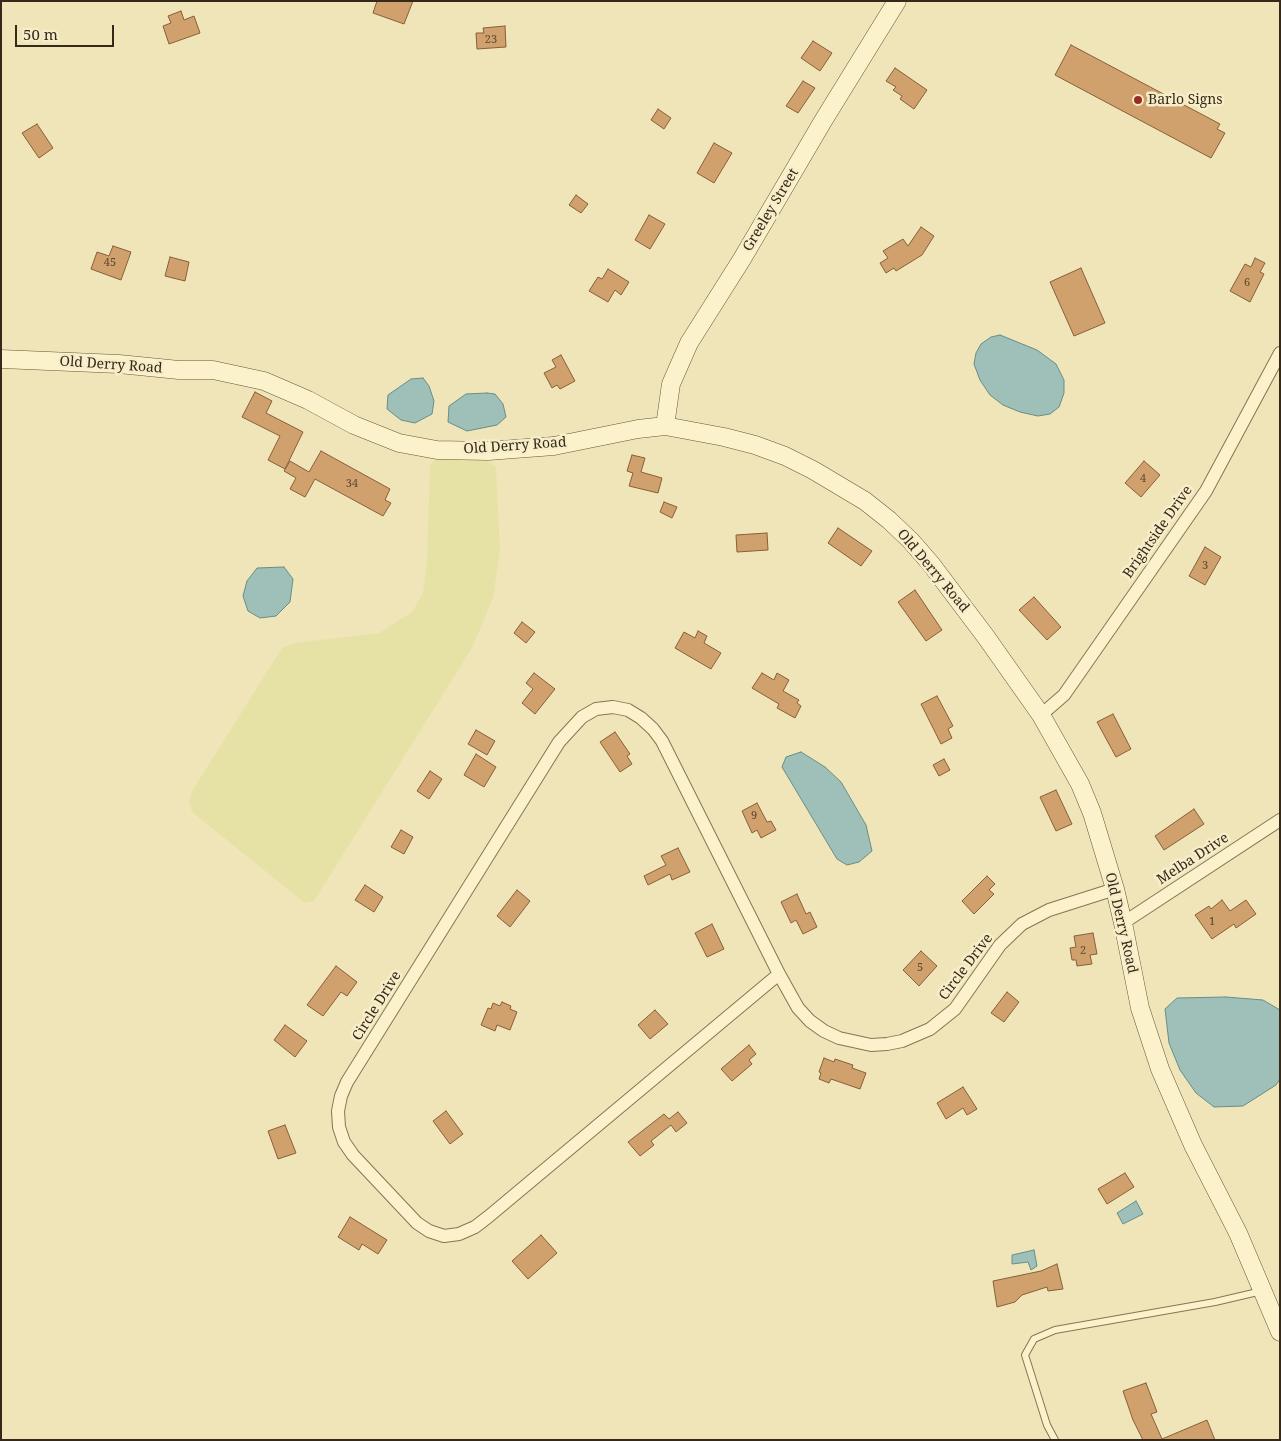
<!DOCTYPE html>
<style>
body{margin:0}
#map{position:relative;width:1281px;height:1441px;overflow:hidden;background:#f0e5b9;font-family:"Noto Serif",serif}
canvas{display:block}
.frame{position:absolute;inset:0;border:2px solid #352919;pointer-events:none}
.scale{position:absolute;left:15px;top:25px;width:99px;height:22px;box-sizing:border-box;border:2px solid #352919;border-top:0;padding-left:6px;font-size:15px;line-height:18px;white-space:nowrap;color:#352919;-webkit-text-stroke:4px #f7eec9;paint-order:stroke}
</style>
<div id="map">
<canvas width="1281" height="1441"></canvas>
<div class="frame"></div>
<div class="scale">50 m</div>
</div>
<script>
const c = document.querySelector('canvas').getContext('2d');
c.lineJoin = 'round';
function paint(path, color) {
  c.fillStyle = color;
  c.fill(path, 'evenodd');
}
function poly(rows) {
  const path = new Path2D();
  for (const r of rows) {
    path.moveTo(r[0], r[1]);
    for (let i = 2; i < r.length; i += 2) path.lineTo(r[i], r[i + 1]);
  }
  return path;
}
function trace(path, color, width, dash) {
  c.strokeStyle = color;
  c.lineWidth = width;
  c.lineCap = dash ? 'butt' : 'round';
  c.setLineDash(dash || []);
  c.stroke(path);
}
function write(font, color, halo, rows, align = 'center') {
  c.font = font + ' "Noto Serif",serif';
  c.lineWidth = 5;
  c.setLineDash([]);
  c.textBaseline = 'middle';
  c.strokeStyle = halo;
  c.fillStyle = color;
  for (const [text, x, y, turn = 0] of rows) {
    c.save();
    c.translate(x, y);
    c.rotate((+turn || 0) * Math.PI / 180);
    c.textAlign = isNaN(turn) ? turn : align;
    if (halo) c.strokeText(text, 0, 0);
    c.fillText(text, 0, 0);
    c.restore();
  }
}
const farmland = poly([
 [437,459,487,461,496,467,500,550,493,598,472,648,314,901,305,903,192,812,189,802,192,791,282,648,295,643,379,633,412,612,423,593,427,561,430,465]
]);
const water = poly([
 [1000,335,1037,350,1056,364,1064,380,1064,393,1059,407,1050,414,1038,416,1020,412,1003,405,990,395,980,380,974,364,976,353,981,344,991,337,1000,335],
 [423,378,429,386,434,401,432,414,415,423,401,420,387,409,388,395,411,379,423,378],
 [487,393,495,394,503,404,506,417,497,425,467,431,448,422,449,406,466,394,487,393],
 [284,567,293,579,290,602,276,616,260,618,248,611,243,596,247,581,257,568,284,567],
 [801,752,825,767,841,782,866,825,872,851,859,862,847,865,837,859,782,767,786,757,801,752],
 [1226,997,1263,1000,1280,1010,1280,1079,1276,1085,1243,1106,1214,1107,1196,1093,1180,1070,1169,1043,1165,1009,1177,998,1226,997],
 [1136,1201,1143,1214,1123,1224,1117,1213,1136,1201],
 [1034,1250,1037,1266,1031,1270,1028,1262,1012,1264,1012,1255,1034,1250]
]);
const building = poly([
 [377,1,413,1,404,24,373,13,377,1],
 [181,11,184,20,194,16,200,33,169,44,163,26,171,23,168,16,181,11],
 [505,26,506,47,477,49,476,33,484,33,483,28,505,26],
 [813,41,832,53,820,71,801,58,813,41],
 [1071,45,1220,124,1217,129,1225,133,1211,158,1055,75,1071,45],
 [895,68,927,90,914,109,900,99,902,96,893,90,896,87,886,81,895,68],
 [803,81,815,88,798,113,786,106,803,81],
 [658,109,671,118,664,129,651,120,658,109],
 [37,124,53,148,39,158,22,133,37,124],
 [714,143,732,153,714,183,697,173,714,143],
 [576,195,588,204,581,213,569,205,576,195],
 [649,215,665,224,650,249,635,240,649,215],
 [921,227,934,236,922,255,896,271,894,268,886,273,880,263,888,258,883,251,903,239,908,246,921,227],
 [113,246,131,252,121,280,91,269,97,252,109,256,113,246],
 [170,257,189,262,185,281,165,276,170,257],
 [1255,258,1265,263,1260,272,1264,274,1250,302,1230,291,1245,264,1251,267,1255,258],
 [1081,268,1105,323,1074,336,1050,282,1081,268],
 [608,269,629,282,621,295,615,290,608,302,589,291,598,277,602,279,608,269],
 [561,355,575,381,560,389,557,385,552,388,544,373,556,367,552,360,561,355],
 [255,392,272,401,266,413,303,432,285,469,268,460,280,436,242,417,255,392],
 [321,451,390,489,385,500,391,503,383,516,315,479,305,497,290,489,296,478,284,471,290,461,309,472,321,451],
 [632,455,645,458,641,472,662,478,658,493,629,486,633,473,627,471,632,455],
 [1144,461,1160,475,1141,497,1125,483,1144,461],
 [664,502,677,507,672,518,660,512,664,502],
 [838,528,872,551,861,566,828,543,838,528],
 [767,533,768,550,737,552,736,535,767,533],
 [1205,547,1221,557,1205,585,1189,576,1205,547],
 [915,590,942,630,926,641,898,602,915,590],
 [1034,597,1061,627,1047,640,1019,610,1034,597],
 [522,622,535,632,526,643,514,633,522,622],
 [698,631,707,636,704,643,721,653,711,669,675,648,684,632,695,638,698,631],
 [534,673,555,689,535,714,522,703,533,689,526,683,534,673],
 [762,673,774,680,777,673,789,680,783,691,799,700,797,703,801,706,795,718,777,708,779,704,752,688,762,673],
 [937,696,953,726,948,729,952,738,941,744,921,704,937,696],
 [1113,714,1131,749,1116,757,1097,722,1113,714],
 [476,730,495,741,487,755,468,744,476,730],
 [615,732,630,754,627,756,632,764,620,772,600,742,615,732],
 [476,754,496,767,484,787,464,775,476,754],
 [944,759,950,770,939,776,933,765,944,759],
 [430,771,442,779,429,799,417,791,430,771],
 [1056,790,1072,824,1056,831,1040,797,1056,790],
 [757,803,767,822,771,821,776,830,761,838,757,830,752,833,742,811,757,803],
 [1194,809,1204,824,1164,850,1155,836,1194,809],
 [401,830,413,837,404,854,391,847,401,830],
 [678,848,690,872,672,880,670,874,648,885,644,876,666,865,661,856,678,848],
 [987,876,995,884,989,890,994,894,974,914,962,901,987,876],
 [365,885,383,897,374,912,355,900,365,885],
 [517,890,530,901,510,927,497,916,517,890],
 [797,894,806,914,810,912,817,927,803,934,796,920,791,923,781,902,797,894],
 [1222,900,1230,911,1246,900,1256,914,1236,928,1234,924,1212,939,1195,915,1209,906,1211,909,1222,900],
 [712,924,724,949,707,957,695,933,712,924],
 [1093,933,1097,954,1090,955,1092,964,1077,966,1076,960,1072,960,1070,948,1076,947,1074,936,1093,933],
 [921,951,937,966,919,986,903,970,921,951],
 [336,966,357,982,347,996,341,992,323,1016,307,1005,336,966],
 [1007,992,1019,1002,1004,1022,991,1013,1007,992],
 [502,1002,511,1006,510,1009,517,1012,510,1030,497,1025,495,1031,481,1025,488,1008,491,1009,493,1003,500,1006,502,1002],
 [655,1010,668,1024,650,1039,638,1025,655,1010],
 [285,1025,307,1041,295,1057,274,1040,285,1025],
 [749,1045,756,1054,749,1060,752,1064,732,1081,721,1069,749,1045],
 [824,1058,834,1062,835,1059,853,1065,852,1068,866,1073,860,1089,831,1079,829,1083,819,1079,821,1073,819,1072,824,1058],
 [963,1087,977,1109,967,1115,963,1108,946,1119,937,1103,963,1087],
 [446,1111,463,1134,450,1144,433,1121,446,1111],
 [678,1112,687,1123,676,1132,671,1125,651,1141,654,1145,640,1156,628,1142,664,1114,669,1119,678,1112],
 [285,1125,296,1153,278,1159,268,1131,285,1125],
 [1125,1173,1134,1187,1107,1204,1098,1189,1125,1173],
 [350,1217,387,1240,378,1254,362,1244,359,1250,338,1237,350,1217],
 [541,1235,557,1253,528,1279,512,1261,541,1235],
 [1057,1264,1063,1289,1048,1291,1047,1287,1022,1295,1015,1302,997,1307,993,1281,1041,1271,1057,1264],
 [1146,1383,1157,1412,1151,1414,1162,1439,1207,1420,1215,1440,1143,1440,1133,1420,1123,1391,1146,1383]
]);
const lane = poly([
 [1055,1440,1047,1425,1025,1355,1034,1339,1055,1330,1215,1302,1262,1291]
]);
const street = poly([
 [1041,715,1064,695,1206,491,1280,353],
 [1123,923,1280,820],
 [779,974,488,1217,475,1227,459,1234,444,1236,429,1231,417,1223,353,1155,344,1142,339,1127,338,1111,341,1096,347,1082,559,742,582,717,596,709,613,707,628,710,641,718,653,729,662,741,779,974,798,1008,810,1021,824,1031,839,1038,871,1045,887,1044,902,1041,930,1029,955,1009,1000,945,1022,924,1049,910,1115,889]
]);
const secondary = poly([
 [1,359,119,364,179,370,213,370,264,381,308,400,354,425,399,443,437,450,488,451,554,446,638,429,665,426,724,437,755,445,785,456,813,470,865,501,889,520,911,541,931,564,986,637,1041,715,1080,784,1092,813,1115,889,1123,923,1140,1008,1160,1069,1193,1145,1238,1233,1280,1332],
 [665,426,671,384,689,343,742,259,823,121,897,1]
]);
const markers = [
 [1138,100,5,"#982c20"]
];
const numberNames = [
 ["23",491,40],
 ["45",110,263],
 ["6",1247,283],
 ["4",1143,479],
 ["34",352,484],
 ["3",1205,566],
 ["9",754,816],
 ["1",1212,922],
 ["2",1083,951],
 ["5",920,968]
];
const poiNames = [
 ["Barlo Signs",1148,100]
];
const streetNames = [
 ["Greeley Street",771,210,-59],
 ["Old Derry Road",111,365,4],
 ["Old Derry Road",515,446,-4],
 ["Brightside Drive",1158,532,-55],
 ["Old Derry Road",933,571,50],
 ["Melba Drive",1193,859,-33],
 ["Old Derry Road",1121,923,77],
 ["Circle Drive",966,967,-53],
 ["Circle Drive",377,1006,-58]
];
paint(farmland, '#e6e2a6');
paint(water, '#9ec0b9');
trace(water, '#668d87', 1);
paint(building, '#d0a06d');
trace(building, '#875f38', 1);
trace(lane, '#877453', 8);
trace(street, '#877453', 14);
trace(secondary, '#685537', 19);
trace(lane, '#fbf2cc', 6);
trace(street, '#fbf2cc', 12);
trace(secondary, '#fbf2cc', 18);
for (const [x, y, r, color] of markers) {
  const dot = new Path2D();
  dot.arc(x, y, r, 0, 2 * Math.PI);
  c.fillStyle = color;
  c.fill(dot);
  trace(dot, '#f7eec9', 2);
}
write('11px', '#5c472e', null, numberNames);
write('14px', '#352919', '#f7eec9', poiNames, 'left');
write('14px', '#352919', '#f7eec9', streetNames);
</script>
